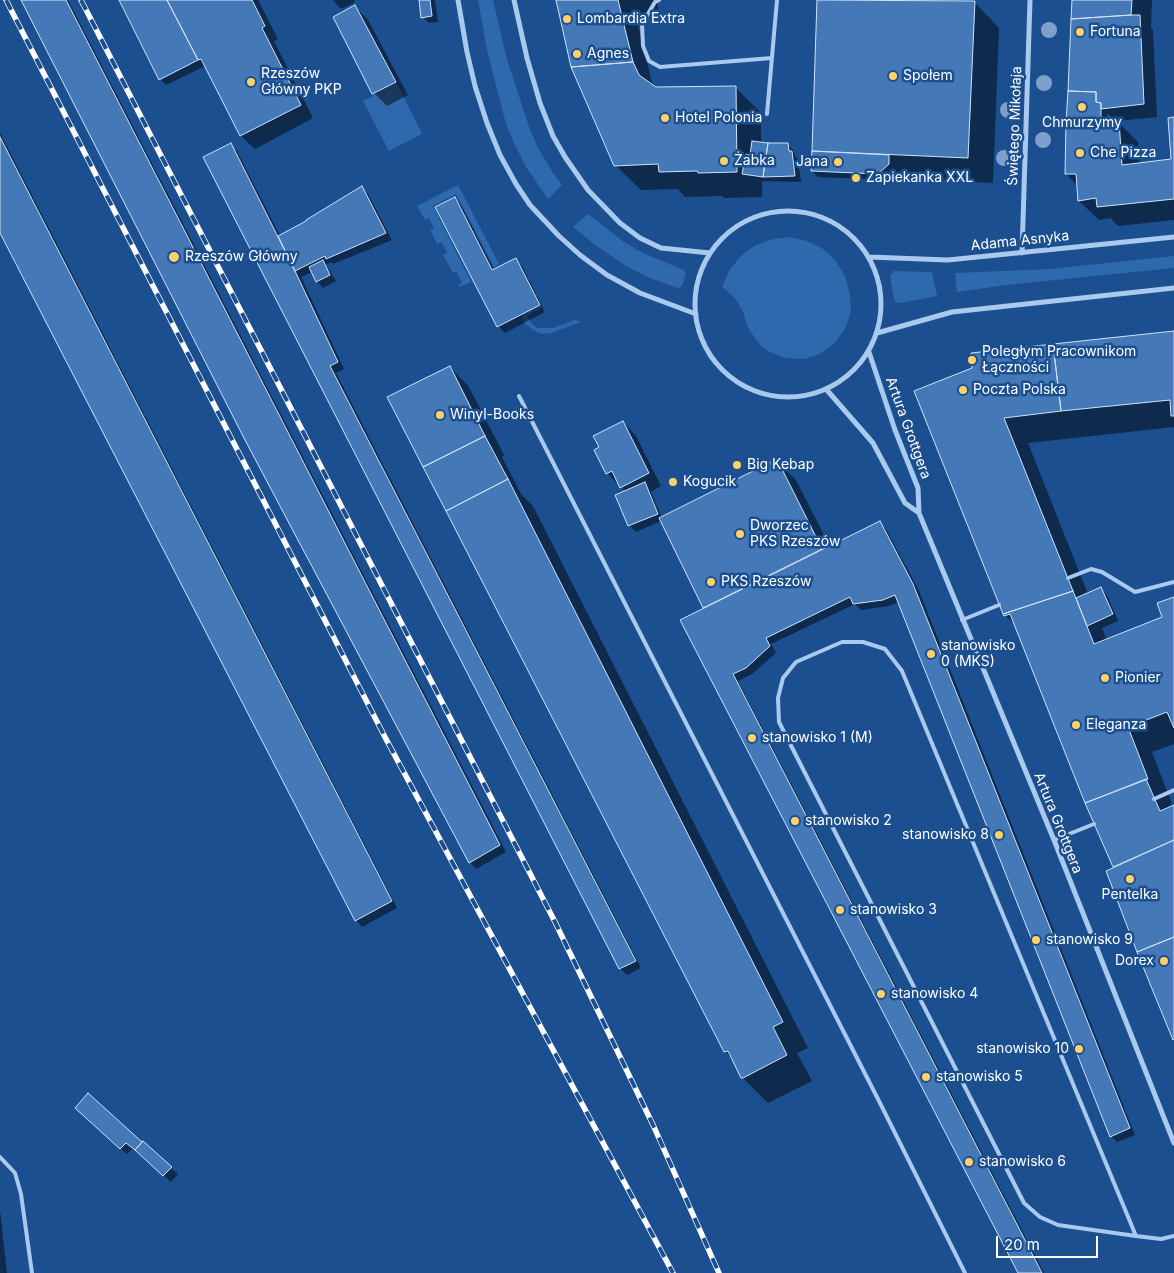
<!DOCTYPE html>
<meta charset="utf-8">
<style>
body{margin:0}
#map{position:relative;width:1174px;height:1273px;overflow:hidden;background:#1b4f8f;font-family:Inter,sans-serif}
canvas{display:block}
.scale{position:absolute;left:996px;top:1236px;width:102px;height:22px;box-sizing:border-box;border:2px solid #fff;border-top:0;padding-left:6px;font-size:15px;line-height:18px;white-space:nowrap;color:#fff;-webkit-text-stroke:4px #1b4f8f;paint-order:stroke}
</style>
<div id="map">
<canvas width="1174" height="1273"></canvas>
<div class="scale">20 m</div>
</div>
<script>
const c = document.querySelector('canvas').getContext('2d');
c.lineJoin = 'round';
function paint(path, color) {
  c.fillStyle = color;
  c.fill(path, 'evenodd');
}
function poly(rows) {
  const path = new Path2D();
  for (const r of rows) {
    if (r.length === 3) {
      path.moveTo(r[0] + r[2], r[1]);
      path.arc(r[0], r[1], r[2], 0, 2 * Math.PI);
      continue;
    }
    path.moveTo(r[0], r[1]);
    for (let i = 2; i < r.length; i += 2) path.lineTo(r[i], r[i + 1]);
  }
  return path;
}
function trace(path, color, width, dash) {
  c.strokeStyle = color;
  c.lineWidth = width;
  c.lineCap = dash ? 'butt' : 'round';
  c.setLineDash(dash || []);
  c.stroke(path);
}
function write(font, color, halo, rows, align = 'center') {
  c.font = font + ' Inter,sans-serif';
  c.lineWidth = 5;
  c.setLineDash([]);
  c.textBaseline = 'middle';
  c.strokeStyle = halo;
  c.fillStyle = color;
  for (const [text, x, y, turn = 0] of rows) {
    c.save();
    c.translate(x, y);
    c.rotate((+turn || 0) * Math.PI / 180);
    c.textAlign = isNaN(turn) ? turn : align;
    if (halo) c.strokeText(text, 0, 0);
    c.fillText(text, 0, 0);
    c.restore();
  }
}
const green = poly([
 [478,0,493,0,506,56,529,127,538,148,553,173,562,185,548,199,526,167,515,145,506,124,487,50],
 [396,82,422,134,389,151,363,101,373,96,372,94],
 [458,185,499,264,494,267,456,194,433,206,471,282,459,287,458,285,462,283,457,272,453,273,443,255,447,252,441,242,437,244,430,230,434,228,429,218,425,220,417,206],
 [588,214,624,242,643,253,684,270,686,274,682,286,678,288,647,277,626,266,594,244,573,227],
 [790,237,807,241,823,249,835,260,845,276,850,294,851,312,845,329,834,344,820,354,804,359,786,358,770,352,760,345,748,328,743,312,735,298,722,287,730,269,742,255,756,245,773,239],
 [1174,256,1174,268,1006,285,957,292,955,273,1050,269],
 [894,271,932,272,937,296,900,303,896,303,894,299,890,276],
 [540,305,543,307,527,316,533,325,538,328,553,328,575,320,581,322,551,333,543,334,536,332,525,324,521,315]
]);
const shadow = poly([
 [22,0,68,0,506,852,476,869,470,862,247,439],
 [120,0,258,0,278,39,274,41,313,118,255,149,241,136,205,66,166,85,160,79],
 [333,0,354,0,355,2,341,9],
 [421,0,435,0,438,22,429,23,423,17],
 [558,0,656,0,659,11,636,16,652,83,657,88,736,88,761,113,761,143,787,144,794,151,795,156,798,159,801,182,762,181,762,197,724,198,722,196,685,197,678,189,641,190,615,165],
 [819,0,916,0,974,2,999,28,993,183,886,178,885,180,818,177,812,171,815,153,813,150],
 [1073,0,1152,0,1151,28,1153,30,1157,117,1117,121,1138,142,1140,164,1172,160,1174,118,1174,220,1118,226,1111,218,1099,220,1079,201,1078,186,1066,174],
 [1107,113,1117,123,1107,123],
 [355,7,368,20,408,95,387,106,374,93,334,17],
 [0,133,397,908,362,927,356,920,0,230],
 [231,145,237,151,280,236,308,222,361,187,368,194,392,240,333,264,331,262,326,265,336,281,323,288,317,281,312,272,301,277,344,369,336,373,641,968,627,975,620,968,204,157],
 [454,199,461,205,494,270,515,260,522,266,545,312,505,333,498,326],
 [1174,332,1174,427,1028,443,1088,594,1101,589,1107,595,1118,621,1102,628,1107,640,1164,618,1174,598,1174,744,1152,752,1172,804,1170,805,1171,807,1174,806,1174,1037,1115,868,1017,627,1005,615,916,392],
 [450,367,469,387,504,455,502,457,521,494,533,506,808,1048,797,1053,812,1081,768,1103,743,1078,735,1061,725,1051],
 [623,422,636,436,661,486,651,492,662,518,776,461,796,480,830,547,880,523,886,529,919,591,1135,1135,1117,1142,1111,1136,899,602,889,606,861,610,855,604,771,644,776,653,752,674,738,681,1044,1273,1020,1273,682,620,706,609,661,521,636,532,629,525,626,492,607,473],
 [88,1095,142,1144,178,1174,171,1182,133,1148,127,1154,83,1114],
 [0,1210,7,1273,0,1273]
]);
const building = poly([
 [21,0,66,0,500,845,469,863,245,440,21,0],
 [119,0,167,0,198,60,159,80,119,0],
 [167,0,252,0,265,26,262,28,301,105,240,136,201,59,198,60,167,0],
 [419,0,430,0,432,16,421,18,419,0],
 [556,0,618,0,633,62,571,67,556,0],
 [817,0,975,1,968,158,812,151,817,0],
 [1072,0,1132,0,1131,15,1071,19,1072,0],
 [355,5,396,82,372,94,333,17,355,5],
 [1131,15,1140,15,1144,104,1101,109,1101,103,1096,102,1096,92,1068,91,1071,19,1131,15],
 [633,62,639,75,656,87,736,86,737,172,698,173,697,171,659,172,658,164,614,166,571,67,633,62],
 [1068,91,1096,92,1096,102,1101,103,1101,122,1066,123,1068,91],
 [1174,117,1174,199,1097,207,1096,198,1078,201,1076,174,1065,174,1066,123,1119,121,1122,165,1171,159,1168,118,1174,117],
 [0,137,392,901,355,921,0,233,0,137],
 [752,141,768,143,763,177,742,174,746,154,750,155,752,141],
 [231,143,295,271,338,362,330,366,636,961,619,969,203,157,231,143],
 [768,143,788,143,789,151,792,151,795,176,763,177,768,143],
 [812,151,889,155,889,164,878,174,811,171,812,151],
 [362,186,386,233,326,259,325,256,295,271,278,236,306,221,306,220,362,186],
 [455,197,492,270,516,258,540,305,497,327,435,207,455,197],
 [323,260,330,275,316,282,309,267,323,260],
 [1174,331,1174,416,1171,416,1170,400,1061,411,1053,344,1174,331],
 [1053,344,1061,411,1004,418,1073,591,1003,614,914,391,972,368,971,353,1053,344],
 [450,366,485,436,423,467,387,397,450,366],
 [623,421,649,473,620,488,612,471,606,474,594,450,599,447,593,436,623,421],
 [485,436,508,479,446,511,423,467,485,436],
 [777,459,822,549,703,608,659,518,777,459],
 [508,479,783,1022,773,1027,787,1055,743,1078,741,1078,728,1051,724,1052,446,511,508,479],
 [645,482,658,514,628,526,615,495,645,482],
 [880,521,913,584,1130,1128,1110,1137,895,595,883,600,853,604,850,597,766,638,770,646,746,668,733,674,1042,1273,1018,1273,680,620,880,521],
 [1101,587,1113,614,1087,626,1076,598,1101,587],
 [1073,591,1094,644,1162,617,1157,603,1174,597,1174,728,1167,712,1128,727,1148,779,1085,803,1010,614,1004,616,1003,614,1073,591],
 [1146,779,1160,811,1174,805,1174,840,1113,867,1085,803,1146,779],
 [1174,840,1174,937,1137,952,1106,871,1174,840],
 [1174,937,1174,1039,1173,1040,1137,952,1174,937],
 [88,1093,142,1142,135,1150,126,1143,120,1149,75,1108,88,1093],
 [143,1141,172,1167,163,1176,135,1150,143,1141]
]);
const service = poly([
 [659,0,655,2,642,24,643,46,649,61,660,67,772,58],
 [767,114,777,0],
 [519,396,880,1103,965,1273],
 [1068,578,1091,569,1102,572,1135,592,1174,582],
 [962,620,999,605],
 [1154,799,1174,790],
 [1054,840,1094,824],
 [0,1157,15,1173,21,1194,32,1273],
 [1136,1236,902,671,885,649,863,642,842,642,796,662,783,678,778,698,779,722,1024,1203,1040,1217,1058,1225,1136,1236,1161,1239,1174,1236]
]);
const minor = poly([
 [458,0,467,52,475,86,487,123,500,155,516,184,530,205,559,236,580,255,607,275,640,293,696,314],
 [514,0,527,58,540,103,553,136,565,157,588,190,620,223,640,238,661,248,710,253],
 [788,304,93],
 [1022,253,1030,0],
 [869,257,948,260,1174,237],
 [877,333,952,312,1174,288],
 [869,352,895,430,918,488,919,513,1054,840,1174,1143],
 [826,389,873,443,905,503,919,513]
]);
const rail = poly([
 [6,0,386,739,673,1273],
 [81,0,555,922,654,1127,719,1273]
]);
const trees = [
 [1049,30],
 [1044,83],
 [1008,110],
 [1043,140],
 [1004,158]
];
const markers = [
 [567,19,5,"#ffd166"],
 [1080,32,5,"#ffd166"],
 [577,54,5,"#ffd166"],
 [893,76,5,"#ffd166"],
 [251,82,5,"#ffd166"],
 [1082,107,5,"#ffd166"],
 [665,118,5,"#ffd166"],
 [1080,153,5,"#ffd166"],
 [724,161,5,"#ffd166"],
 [838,162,5,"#ffd166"],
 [856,178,5,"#ffd166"],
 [174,257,6,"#ffd166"],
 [972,360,5,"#ffd166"],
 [963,390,5,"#ffd166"],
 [440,415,5,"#ffd166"],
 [737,465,5,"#ffd166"],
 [673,482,5,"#ffd166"],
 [740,534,5,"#ffd166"],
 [711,582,5,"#ffd166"],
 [931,654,5,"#ffd166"],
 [1105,678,5,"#ffd166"],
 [1076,725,5,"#ffd166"],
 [752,738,5,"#ffd166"],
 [795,821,5,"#ffd166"],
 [999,835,5,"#ffd166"],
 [1130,879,5,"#ffd166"],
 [840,910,5,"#ffd166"],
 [1036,940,5,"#ffd166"],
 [1164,961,5,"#ffd166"],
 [881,994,5,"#ffd166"],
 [1079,1049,5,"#ffd166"],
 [926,1077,5,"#ffd166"],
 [969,1162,5,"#ffd166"]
];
const poiNames = [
 ["Lombardia Extra",577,19],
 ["Fortuna",1090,32],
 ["Agnes",587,54],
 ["Rzeszów",261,74],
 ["Główny PKP",261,90],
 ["Społem",903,76],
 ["Hotel Polonia",675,118],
 ["Chmurzymy",1082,123,"center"],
 ["Che Pizza",1090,153],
 ["Żabka",734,161],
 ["Jana",828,162,"right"],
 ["Zapiekanka XXL",866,178],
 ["Rzeszów Główny",185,257],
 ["Poległym Pracownikom",982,352],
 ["Łączności",982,368],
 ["Poczta Polska",973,390],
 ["Winyl-Books",450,415],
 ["Big Kebap",747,465],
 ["Kogucik",683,482],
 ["Dworzec",750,526],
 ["PKS Rzeszów",750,542],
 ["PKS Rzeszów",721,582],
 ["stanowisko",941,646],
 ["0 (MKS)",941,662],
 ["Pionier",1115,678],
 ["Eleganza",1086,725],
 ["stanowisko 1 (M)",762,738],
 ["stanowisko 2",805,821],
 ["stanowisko 8",989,835,"right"],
 ["Pentelka",1130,895,"center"],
 ["stanowisko 3",850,910],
 ["stanowisko 9",1046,940],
 ["Dorex",1154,961,"right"],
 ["stanowisko 4",891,994],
 ["stanowisko 10",1069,1049,"right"],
 ["stanowisko 5",936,1077],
 ["stanowisko 6",979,1162]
];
const streetNames = [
 ["Świętego Mikołaja",1015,126,-88],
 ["Adama Asnyka",1020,241,-6],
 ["Artura Grottgera",908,428,70],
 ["Artura Grottgera",1058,823,68]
];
paint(green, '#2e69ad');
paint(shadow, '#0007');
paint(building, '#4478b7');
trace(building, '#cfe3fa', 1);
trace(service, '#a9c9ee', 4);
trace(minor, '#a9c9ee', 5);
trace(rail, '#fff', 5.5);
trace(rail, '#1b4f8f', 4, [11]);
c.fillStyle = '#7ea0ca';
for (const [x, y] of trees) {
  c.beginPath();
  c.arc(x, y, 8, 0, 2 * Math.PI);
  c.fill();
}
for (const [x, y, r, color] of markers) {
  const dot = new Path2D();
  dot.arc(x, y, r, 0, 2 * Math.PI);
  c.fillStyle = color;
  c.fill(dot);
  trace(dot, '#1b4f8f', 2);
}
write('14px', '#fff', '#1b4f8f', poiNames, 'left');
write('14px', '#fff', '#1b4f8f', streetNames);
</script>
